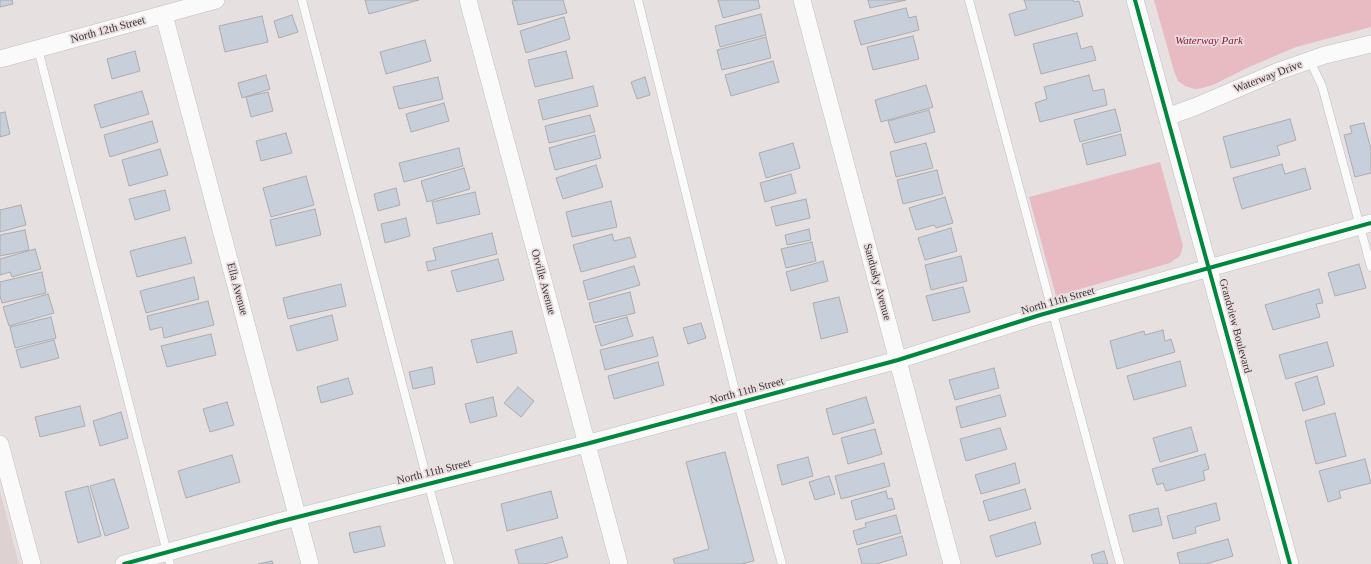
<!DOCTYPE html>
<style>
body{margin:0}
canvas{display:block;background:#e6e0e1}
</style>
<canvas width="1371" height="564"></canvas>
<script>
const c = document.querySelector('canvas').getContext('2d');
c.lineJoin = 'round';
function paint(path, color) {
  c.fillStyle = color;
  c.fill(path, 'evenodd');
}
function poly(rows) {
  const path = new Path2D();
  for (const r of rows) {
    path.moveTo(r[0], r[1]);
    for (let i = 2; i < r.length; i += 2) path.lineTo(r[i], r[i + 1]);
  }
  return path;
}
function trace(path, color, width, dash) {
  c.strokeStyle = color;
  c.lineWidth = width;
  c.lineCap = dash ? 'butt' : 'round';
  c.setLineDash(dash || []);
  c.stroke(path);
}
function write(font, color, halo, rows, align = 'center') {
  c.font = font + ' "Times New Roman",serif';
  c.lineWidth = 3.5;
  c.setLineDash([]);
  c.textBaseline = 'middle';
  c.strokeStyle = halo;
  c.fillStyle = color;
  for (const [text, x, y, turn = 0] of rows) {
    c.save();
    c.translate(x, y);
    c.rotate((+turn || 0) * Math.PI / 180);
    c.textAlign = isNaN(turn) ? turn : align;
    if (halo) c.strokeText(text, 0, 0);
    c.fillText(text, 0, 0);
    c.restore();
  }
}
const built = poly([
 [0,491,19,564,0,564]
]);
const green = poly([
 [1154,0,1371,0,1371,27,1296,47,1249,67,1215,84,1203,88,1195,89,1185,86,1178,81,1174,71],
 [1160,162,1183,246,1180,256,1170,263,1056,296,1029,197]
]);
const building = poly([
 [0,0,12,0,13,4,0,7,0,0],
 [365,0,419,0,369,14,365,0],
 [518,0,563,0,567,13,518,25,512,1,518,0],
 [718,0,758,0,760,8,723,18,718,0],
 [868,0,906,0,870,8,868,0],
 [1024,0,1073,0,1074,2,1079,1,1083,16,1015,36,1009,14,1027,9,1024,0],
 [906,8,909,18,916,16,919,30,861,45,854,21,906,8],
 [761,14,766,35,720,47,715,26,761,14],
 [292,15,298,32,279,38,274,21,292,15],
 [262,16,268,42,225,52,219,26,262,16],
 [564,17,570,39,526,53,520,31,564,17],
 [1077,33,1081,49,1092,46,1096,60,1041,74,1033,44,1077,33],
 [913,36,919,59,873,70,867,47,913,36],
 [766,37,771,58,722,70,717,50,766,37],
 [425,40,431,61,386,74,380,52,425,40],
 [135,51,140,71,112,79,107,59,135,51],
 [566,51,573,78,535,87,528,60,566,51],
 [773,61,779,82,731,96,725,75,773,61],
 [266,75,270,89,242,98,238,83,266,75],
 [1089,75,1093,91,1104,89,1107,105,1040,122,1035,103,1047,99,1044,87,1089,75],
 [438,77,443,99,399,109,393,87,438,77],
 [645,77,650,95,637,99,631,82,645,77],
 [926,85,933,107,881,122,875,100,926,85],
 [593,86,598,106,543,120,538,100,593,86],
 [142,91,149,114,101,128,94,105,142,91],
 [268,92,273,111,251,117,246,97,268,92],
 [444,103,449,121,411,132,406,114,444,103],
 [1115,109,1121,131,1080,142,1074,120,1115,109],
 [929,110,935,132,895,143,888,121,929,110],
 [5,112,10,134,0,137,0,113,5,112],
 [590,115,595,132,549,143,545,126,590,115],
 [1290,119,1296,140,1277,146,1280,155,1231,168,1223,137,1290,119],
 [152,121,158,142,110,157,104,135,152,121],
 [1364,123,1371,149,1371,173,1355,177,1344,135,1352,133,1350,126,1364,123],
 [286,133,292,153,261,161,256,141,286,133],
 [1121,134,1126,155,1087,165,1082,144,1121,134],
 [595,135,601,158,555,170,549,148,595,135],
 [793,143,800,168,766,178,759,153,793,143],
 [926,143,933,168,896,177,890,152,926,143],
 [459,148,463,166,404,182,399,163,459,148],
 [160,149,168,175,129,186,122,160,160,149],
 [1282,164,1285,174,1305,168,1311,189,1242,209,1233,178,1282,164],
 [596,165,603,187,563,199,556,178,596,165],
 [464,168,470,189,427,202,421,181,464,168],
 [937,170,943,194,903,204,897,180,937,170],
 [791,174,796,193,765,202,760,183,791,174],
 [306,176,314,205,271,217,263,188,306,176],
 [396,188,400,205,378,211,374,194,396,188],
 [165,190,170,210,135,220,129,199,165,190],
 [475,192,480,214,437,224,432,202,475,192],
 [945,197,953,223,936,228,934,225,916,230,909,208,945,197],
 [806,199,810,218,776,226,771,207,806,199],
 [611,201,617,227,572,237,566,212,611,201],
 [21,205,26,225,0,232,0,210,21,205],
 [315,209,321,235,276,246,270,220,315,209],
 [406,218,410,236,385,243,381,224,406,218],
 [951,228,957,251,925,260,918,238,951,228],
 [809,229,811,240,787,245,785,235,809,229],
 [25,230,29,250,0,256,0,235,25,230],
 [492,233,497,254,428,271,426,262,436,260,433,248,492,233],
 [612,234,614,241,630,237,636,257,581,272,573,245,612,234],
 [185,237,192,263,137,277,130,251,185,237],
 [812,242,816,261,786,268,781,249,812,242],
 [35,249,41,269,12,277,10,272,0,275,0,259,35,249],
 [961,256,967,281,931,290,925,265,961,256],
 [498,259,504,280,457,292,451,271,498,259],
 [823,261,828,281,791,291,786,272,823,261],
 [1359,264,1366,288,1335,296,1328,273,1359,264],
 [634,266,640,285,588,300,583,281,634,266],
 [42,272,46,293,2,303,0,296,0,282,42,272],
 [194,277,199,299,146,313,140,291,194,277],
 [341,284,346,306,288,319,283,298,341,284],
 [963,287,970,312,933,321,926,296,963,287],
 [1319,289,1323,303,1316,304,1320,317,1273,330,1265,305,1319,289],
 [630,292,635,313,594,323,589,303,630,292],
 [48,294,54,313,9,326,3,307,48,294],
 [839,297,848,332,821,339,813,303,839,297],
 [208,301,214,325,164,338,162,327,150,330,147,316,208,301],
 [332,315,338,340,297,351,290,326,332,315],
 [51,317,56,338,15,348,10,327,51,317],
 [627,317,633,336,601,346,595,326,627,317],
 [701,323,706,338,688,344,683,328,701,323],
 [1163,330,1165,341,1171,339,1175,352,1117,369,1110,341,1144,331,1145,335,1163,330],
 [512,331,517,353,477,363,471,340,512,331],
 [211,334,216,355,167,367,161,346,211,334],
 [653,337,658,356,605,370,600,350,653,337],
 [54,340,59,358,21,368,16,350,54,340],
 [1327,342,1334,366,1286,379,1279,355,1327,342],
 [1180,361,1186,386,1134,400,1127,376,1180,361],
 [658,362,664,385,614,399,608,376,658,362],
 [432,367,435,384,413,389,409,372,432,367],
 [994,368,999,388,955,400,949,380,994,368],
 [1317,376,1325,404,1303,411,1295,383,1317,376],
 [348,378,353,394,321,403,317,387,348,378],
 [518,387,534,401,521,417,504,403,518,387],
 [1000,395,1006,416,961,428,956,407,1000,395],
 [493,397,497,416,470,423,465,404,493,397],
 [866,397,874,423,833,435,826,409,866,397],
 [227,402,234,425,210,432,203,409,227,402],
 [80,406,85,426,40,437,35,417,80,406],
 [121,412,128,438,100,446,93,421,121,412],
 [1335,413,1346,456,1316,464,1305,421,1335,413],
 [1191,427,1198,451,1160,462,1153,438,1191,427],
 [1000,428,1007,449,966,461,960,439,1000,428],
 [875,429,882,454,848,464,841,438,875,429],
 [725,452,754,561,741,564,675,564,673,559,709,549,686,462,725,452],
 [1205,454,1209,469,1203,471,1205,480,1166,491,1163,483,1157,485,1152,469,1205,454],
 [232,455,240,482,186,498,178,471,232,455],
 [808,457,813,476,782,485,777,465,808,457],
 [1365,459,1371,483,1339,491,1341,498,1328,502,1319,471,1365,459],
 [884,463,890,486,841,499,835,476,884,463],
 [1015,463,1020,483,981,494,975,475,1015,463],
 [829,476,835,494,815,500,809,482,829,476],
 [114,479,129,528,105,536,90,486,114,479],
 [88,486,101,536,78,543,65,492,88,486],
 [1025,489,1031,509,989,521,983,501,1025,489],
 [551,491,558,518,507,531,501,504,551,491],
 [886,491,888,499,892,498,895,509,856,520,851,501,886,491],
 [1216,503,1220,520,1195,527,1196,533,1173,539,1167,516,1216,503],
 [1158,508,1162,525,1133,532,1129,515,1158,508],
 [896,515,901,533,857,545,853,531,866,527,865,523,896,515],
 [1035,522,1041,544,996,557,990,536,1035,522],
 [380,526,385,546,354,553,349,533,380,526],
 [902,536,907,555,876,564,862,564,858,549,902,536],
 [562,537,568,557,545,564,519,564,515,550,562,537],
 [1228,539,1233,556,1206,564,1180,564,1177,553,1228,539],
 [1104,551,1108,564,1094,564,1091,555,1104,551],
 [272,561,273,564,258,564,272,561]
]);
const service = poly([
 [302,0,428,483,450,564],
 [638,0,738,403,782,564],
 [969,0,1120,564],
 [38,49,170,564],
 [1310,61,1322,86,1371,267]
]);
const minor = poly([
 [468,0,619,564],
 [802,0,952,564],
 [1135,0,1290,564],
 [164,15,310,564],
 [0,59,216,0],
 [1167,117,1197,106,1279,71,1325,55,1371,44],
 [0,444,32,564],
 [124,564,278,522,586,444,898,360,1040,315,1371,223]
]);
const cycleway = poly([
 [1135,0,1290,564],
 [124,564,278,522,586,444,898,360,1040,315,1371,223]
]);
const streetNames = [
 ["North 12th Street",108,30,-15],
 ["Waterway Drive",1268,77,-21],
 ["Orville Avenue",543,282,75],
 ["Sandusky Avenue",877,282,75],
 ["Ella Avenue",237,289,75],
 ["North 11th Street",1058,301,-16],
 ["Grandview Boulevard",1235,326,75],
 ["North 11th Street",747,391,-15],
 ["North 11th Street",434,472,-14]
];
const parkNames = [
 ["Waterway Park",1209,41]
];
paint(built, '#ded1d2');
paint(green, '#e7bbc1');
paint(building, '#c6cfda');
trace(building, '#adacad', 1);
trace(service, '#c1bdbe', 9);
trace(minor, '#c1bdbe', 18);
trace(service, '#fbfafa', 8);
trace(minor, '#fbfafa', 17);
trace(cycleway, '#00873e', 4);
write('11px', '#3a3536', '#e9dddf', streetNames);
write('italic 11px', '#8d193b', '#e9dddf', parkNames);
</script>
